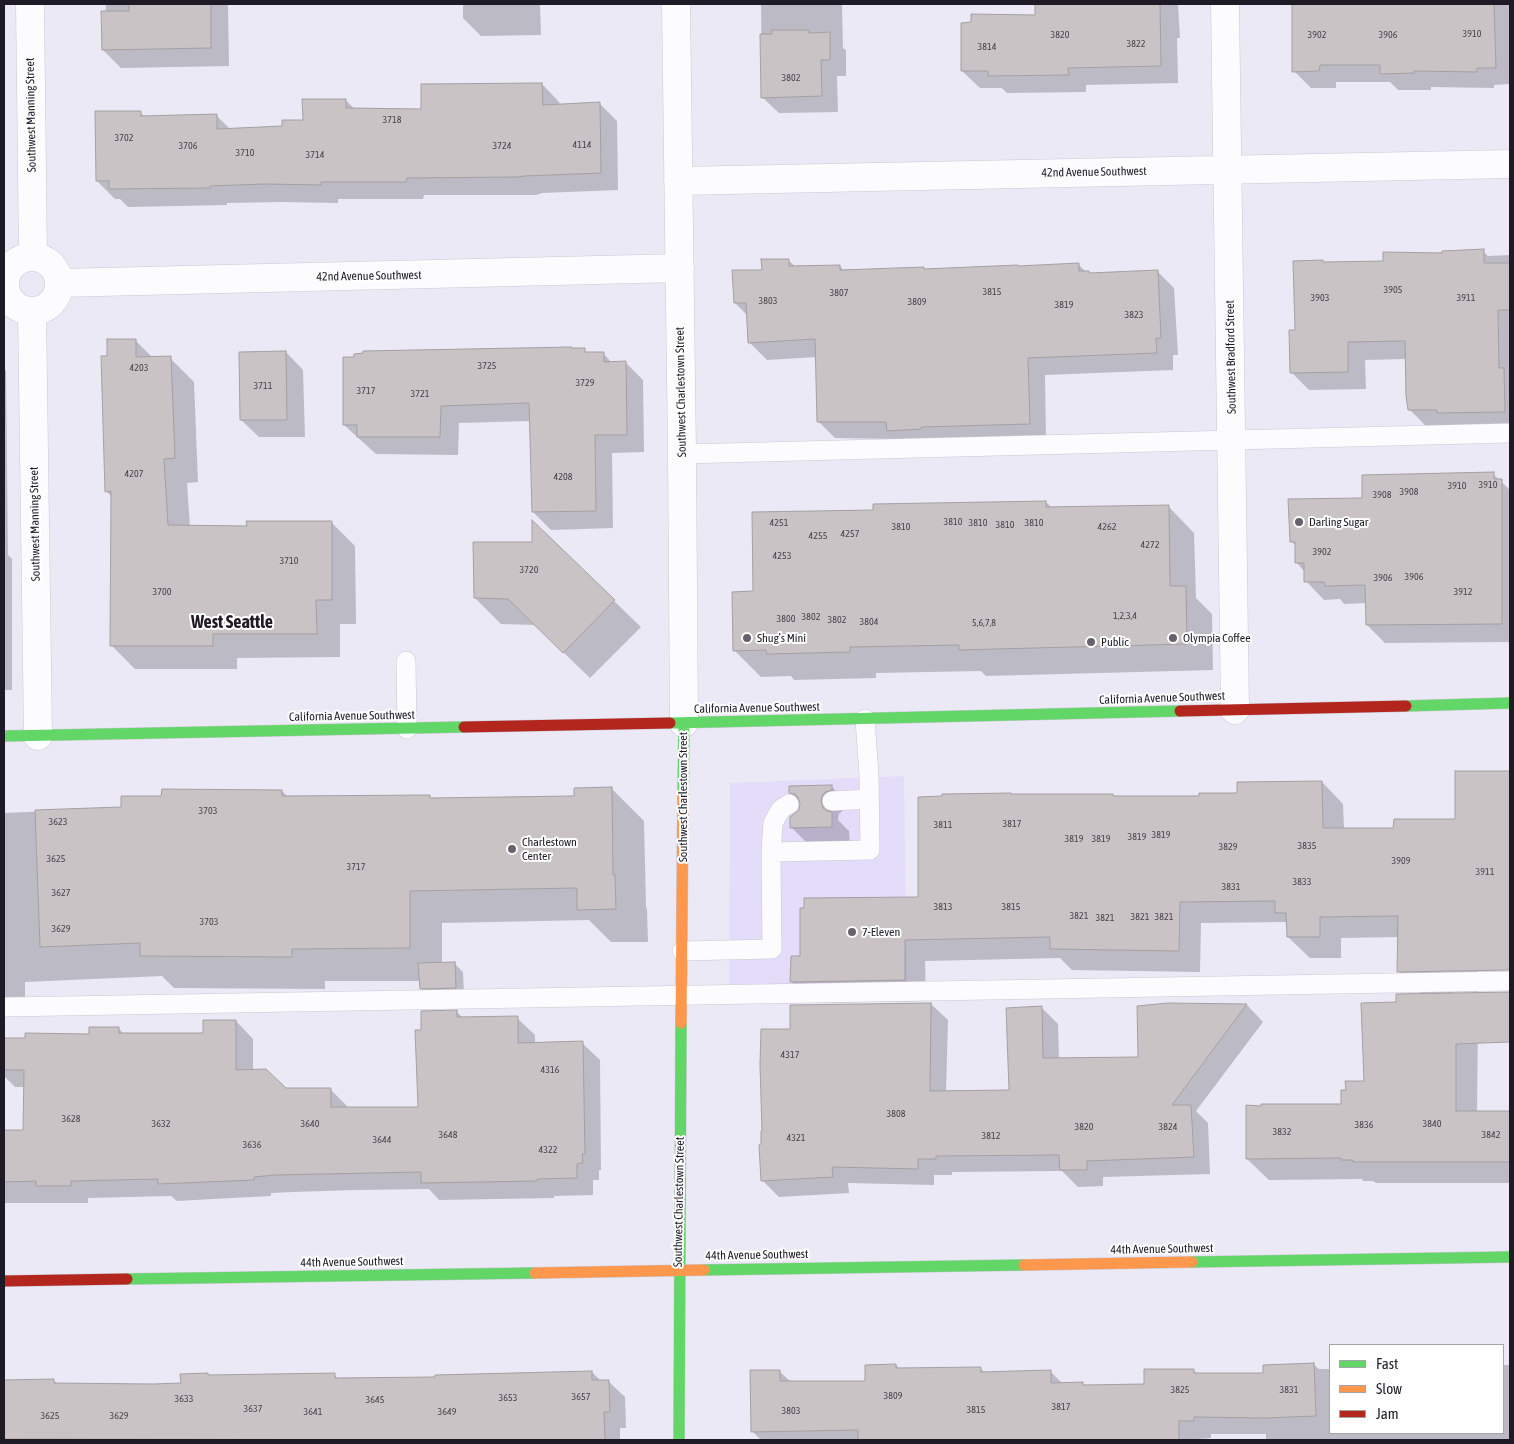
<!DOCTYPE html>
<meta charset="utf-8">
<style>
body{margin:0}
#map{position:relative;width:1514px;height:1444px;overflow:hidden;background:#ece9f7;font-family:"Asap Condensed",sans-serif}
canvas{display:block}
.frame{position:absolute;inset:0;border:5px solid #1e1b26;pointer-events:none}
.legend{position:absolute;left:1329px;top:1344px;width:175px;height:90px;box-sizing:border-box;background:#fff;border:1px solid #a5a4a8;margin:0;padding:6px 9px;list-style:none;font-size:15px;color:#1e1b26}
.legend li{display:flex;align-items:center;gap:10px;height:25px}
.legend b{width:25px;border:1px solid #a5a4a8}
</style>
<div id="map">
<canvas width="1514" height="1444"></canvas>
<div class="frame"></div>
<ul class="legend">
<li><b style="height:6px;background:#63d668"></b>Fast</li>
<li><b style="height:6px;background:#ff974d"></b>Slow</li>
<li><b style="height:6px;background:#b3261e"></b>Jam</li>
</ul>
</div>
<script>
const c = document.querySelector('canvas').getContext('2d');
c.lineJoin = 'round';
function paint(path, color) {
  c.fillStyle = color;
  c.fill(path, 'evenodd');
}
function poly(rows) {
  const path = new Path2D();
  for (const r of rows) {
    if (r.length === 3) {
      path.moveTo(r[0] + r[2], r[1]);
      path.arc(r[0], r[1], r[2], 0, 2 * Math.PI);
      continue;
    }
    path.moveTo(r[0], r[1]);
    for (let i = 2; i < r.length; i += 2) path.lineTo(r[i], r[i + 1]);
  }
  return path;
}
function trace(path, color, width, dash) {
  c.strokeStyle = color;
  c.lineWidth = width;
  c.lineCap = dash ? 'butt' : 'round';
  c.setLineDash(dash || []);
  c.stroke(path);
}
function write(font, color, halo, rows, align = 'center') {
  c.font = font + ' "Asap Condensed",sans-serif';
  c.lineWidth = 4;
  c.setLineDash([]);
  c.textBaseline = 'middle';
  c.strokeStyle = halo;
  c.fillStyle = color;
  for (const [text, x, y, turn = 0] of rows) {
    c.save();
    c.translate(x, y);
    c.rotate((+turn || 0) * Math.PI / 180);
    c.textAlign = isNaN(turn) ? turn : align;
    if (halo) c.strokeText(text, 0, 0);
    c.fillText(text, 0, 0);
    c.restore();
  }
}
const built = poly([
 [904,776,907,985,729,990,730,783]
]);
const shadow = poly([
 [106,4,274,4,228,5,229,66,121,68,103,50],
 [463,4,540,4,541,35,481,36,463,18],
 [761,4,842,4,843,48,846,50,846,76,837,76,838,112,779,113,762,97],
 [1036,4,1178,4,1180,38,1177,38,1178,83,1086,85,1086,92,1007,93,1002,88,980,88,962,71,1036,16],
 [1294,4,1510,4,1510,84,1494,85,1494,88,1431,87,1431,90,1398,90,1390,82,1336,82,1336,88,1311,88,1294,71],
 [542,84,559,102,560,105,599,103,617,121,618,190,542,193,536,195,424,195,423,199,338,199,338,203,283,202,227,203,227,205,128,207,120,199,115,199,97,181,140,112,145,117,216,115,230,129,283,127,304,121,345,100,355,109,423,111],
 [1483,251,1488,256,1510,255,1510,430,1428,428,1410,410,1406,359,1365,360,1366,389,1309,390,1291,372,1296,331,1323,261,1325,263,1384,262,1443,254],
 [788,260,796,267,840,266,844,271,924,268,925,270,1078,264,1086,272,1091,274,1157,271,1174,288,1178,355,1173,355,1173,370,1045,375,1046,441,905,448,897,439,835,438,818,421,817,357,767,360,750,343,748,316,735,303,763,271],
 [135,340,153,358,170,358,194,382,198,482,187,483,190,527,248,527,331,522,355,546,356,624,340,624,340,657,237,658,237,669,135,669,111,645,112,497,106,491,109,357],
 [572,350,584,350,588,354,603,353,612,363,625,362,643,380,644,452,612,453,613,528,551,530,533,512,531,421,459,423,458,455,376,454,344,425],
 [286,352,303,370,305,437,259,437,241,420],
 [4,369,6,370,8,555,12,559,12,690,4,690],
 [1493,474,1510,490,1510,642,1385,643,1367,625,1366,603,1344,604,1340,599,1324,600,1306,581,1305,572,1296,562,1296,546,1291,541,1363,499],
 [1046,502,1052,508,1168,506,1194,533,1196,598,1212,614,1213,670,986,676,981,671,876,673,876,678,794,680,791,676,761,677,734,650,755,592,874,511],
 [533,523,641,627,590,678,535,625,501,624,475,598,534,543],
 [1456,772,1510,773,1510,969,1509,911,1478,911,1478,992,1454,992,1478,1016,1477,1112,1510,1112,1510,1183,1376,1183,1373,1181,1363,1181,1362,1179,1269,1180,1247,1159,1342,1106,1347,1091,1366,1082,1397,1003,1422,995,1398,971,1399,937,1341,938,1341,958,1310,958,1288,937,1288,924,1286,922,1201,923,1200,972,1072,970,1060,958,925,961,926,1001,813,1003,792,982,802,957,919,898,1012,795,1200,797,1239,794,1322,782,1343,804,1344,829,1394,829,1456,820],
 [831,786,849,804,839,814,838,820,849,831,850,844,809,845,791,827,800,810,801,803,790,792],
 [611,788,644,821,646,907,647,909,648,942,611,942,589,920,442,923,442,964,454,963,463,972,464,996,429,997,421,988,420,981,325,981,325,989,174,988,162,976,25,982,25,1000,4,1000,4,813,122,808,162,797,282,791,288,797,429,796,432,799,575,797],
 [931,1004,948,1020,946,1092,1010,1091,1041,1007,1058,1024,1059,1059,1139,1058,1168,1005,1247,1005,1263,1022,1196,1111,1208,1123,1210,1174,1103,1177,1103,1186,1078,1187,1062,1171,952,1172,952,1175,934,1175,934,1185,848,1183,849,1193,779,1197,762,1180,762,1146,791,1031],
 [457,1012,463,1018,517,1018,535,1035,535,1044,582,1043,600,1060,601,1170,599,1170,599,1180,593,1180,593,1195,554,1196,554,1198,439,1200,429,1189,356,1190,293,1192,271,1193,271,1196,195,1200,177,1201,171,1196,88,1198,88,1203,4,1203,4,1132,114,1131,35,1087,15,1087,4,1076,4,1039,90,1036,118,1028,124,1034,204,1035,236,1021,253,1039,253,1071,286,1090,330,1089,347,1106,347,1108,419,1108,423,1031],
 [896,1365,900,1369,981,1369,985,1373,1051,1372,1063,1384,1082,1383,1085,1386,1145,1385,1193,1370,1198,1374,1264,1374,1314,1365,1319,1369,1330,1369,1330,1433,1503,1433,1503,1365,1510,1365,1510,1440,1266,1440,1266,1434,1211,1434,1211,1438,1197,1439,1197,1440,761,1440,752,1431,779,1371,791,1382,866,1382],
 [592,1372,601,1381,608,1381,625,1397,626,1428,620,1428,620,1440,4,1440,4,1380,53,1380,58,1384,182,1384,209,1376,334,1375,339,1379,436,1378]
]);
const building = poly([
 [129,4,211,4,211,48,102,50,101,11,129,11,129,4],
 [1035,4,1160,4,1161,66,1068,68,1069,75,988,76,988,71,961,71,961,23,971,22,971,14,1035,15,1035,4],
 [1292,4,1494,4,1496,68,1477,68,1477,72,1414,71,1414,73,1380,74,1380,65,1320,65,1319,71,1292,72,1292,4],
 [772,30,809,30,809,33,830,32,830,60,821,60,822,96,761,98,760,34,772,34,772,30],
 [542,83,543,105,600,102,601,173,524,176,518,177,407,178,406,182,321,182,321,185,265,184,210,186,210,188,109,189,109,181,96,181,95,111,141,111,141,116,217,114,217,129,282,126,282,120,303,120,302,99,346,99,346,108,421,109,421,84,542,83],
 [1484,249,1484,263,1510,263,1510,310,1498,310,1499,368,1504,368,1505,412,1437,413,1437,410,1408,410,1406,396,1405,341,1348,342,1348,372,1290,373,1289,330,1295,330,1293,261,1323,260,1323,262,1383,261,1383,252,1442,253,1442,251,1484,249],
 [761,259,789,259,789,266,840,265,840,270,924,267,924,269,1018,265,1018,266,1079,263,1079,271,1089,271,1089,273,1158,270,1161,338,1156,338,1157,353,1028,358,1030,424,921,427,921,429,887,431,886,422,817,422,815,339,748,343,746,303,734,303,732,270,762,270,761,259],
 [107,339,136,339,136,357,171,356,175,458,164,459,168,525,247,526,246,521,332,521,332,600,316,600,317,634,213,634,213,646,110,646,111,491,105,492,101,356,107,356,107,339],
 [571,347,571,348,585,348,585,352,604,352,604,362,626,361,627,435,595,435,596,511,532,512,529,403,441,406,440,437,357,437,357,425,343,425,343,357,354,357,354,354,363,353,363,351,571,347],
 [286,351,287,420,240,420,239,352,286,351],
 [1494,472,1494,479,1502,479,1502,624,1366,625,1365,585,1325,586,1324,582,1304,582,1304,563,1295,563,1295,542,1290,542,1288,499,1362,498,1362,475,1494,472],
 [1046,501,1046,507,1169,505,1170,586,1186,586,1187,644,959,650,959,645,850,647,850,652,767,654,766,650,733,651,732,592,753,591,752,512,873,510,873,504,1046,501],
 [532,520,615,600,563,653,508,599,474,598,473,542,532,542,532,520],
 [1455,771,1510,771,1510,970,1397,972,1398,916,1320,917,1320,937,1287,937,1286,913,1275,913,1275,901,1180,902,1179,951,1050,949,1050,937,905,940,905,980,790,982,791,956,800,956,800,908,804,908,804,898,918,897,918,797,942,796,942,794,1011,793,1011,794,1113,794,1113,796,1199,796,1199,793,1237,793,1237,782,1322,781,1323,828,1393,828,1394,819,1455,819,1455,771],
 [832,785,832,790,825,792,822,796,821,801,823,808,827,811,832,812,832,827,790,828,790,817,799,810,800,804,798,798,795,794,789,793,789,786,832,785],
 [612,787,613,875,615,875,616,909,577,910,577,888,410,891,410,948,292,949,292,957,140,956,140,943,40,947,35,810,121,807,121,796,161,796,162,789,282,790,282,796,430,795,430,798,574,796,574,788,612,787],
 [455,962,456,988,420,989,418,963,455,962],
 [1510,992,1510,1042,1456,1044,1456,1111,1510,1111,1510,1162,1353,1162,1353,1160,1341,1160,1341,1158,1246,1159,1246,1105,1261,1106,1261,1104,1341,1104,1341,1090,1346,1090,1345,1081,1364,1081,1361,1003,1396,1002,1396,994,1510,992],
 [931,1003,930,1091,1009,1090,1006,1008,1042,1006,1043,1058,1138,1057,1137,1006,1168,1003,1247,1004,1172,1105,1191,1105,1194,1157,1087,1161,1087,1170,1060,1170,1059,1155,936,1156,936,1159,918,1159,918,1169,832,1167,833,1177,761,1181,759,1145,761,1144,761,1131,762,1131,760,1065,761,1029,790,1029,790,1005,931,1003],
 [457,1010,457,1017,518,1016,518,1043,583,1041,585,1154,582,1154,583,1163,577,1164,577,1178,537,1179,537,1181,421,1183,421,1172,275,1175,254,1177,254,1180,158,1184,158,1179,71,1181,71,1186,36,1186,36,1181,4,1182,4,1130,23,1130,24,1070,4,1070,4,1038,25,1038,25,1033,89,1034,89,1027,119,1027,119,1033,203,1033,203,1020,236,1020,236,1070,266,1069,286,1088,331,1088,331,1107,418,1107,415,1030,421,1030,421,1011,457,1010],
 [1314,1363,1316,1416,1264,1418,1194,1417,1194,1421,1179,1421,1179,1440,858,1440,858,1430,751,1432,750,1370,780,1370,780,1381,865,1381,865,1365,896,1364,896,1368,981,1367,981,1372,1051,1370,1051,1383,1083,1382,1083,1385,1144,1384,1144,1369,1194,1369,1194,1373,1263,1373,1263,1365,1314,1363],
 [592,1371,592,1380,609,1380,610,1412,604,1412,605,1440,4,1439,4,1380,54,1379,54,1383,153,1384,181,1383,180,1374,208,1373,208,1375,335,1373,335,1378,435,1377,435,1375,592,1371]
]);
const lane = poly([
 [682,454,1510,433],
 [406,661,407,729],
 [832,801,869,799],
 [771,852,773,823,781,809,789,804],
 [682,951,772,949,771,852,870,850,869,775,865,719],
 [4,1007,1510,981]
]);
const street = poly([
 [30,4,33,256],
 [676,4,682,454,684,723],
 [1225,4,1235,710],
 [678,181,1510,164],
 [32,284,27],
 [59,283,680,268],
 [32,311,38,736]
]);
const fast = poly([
 [1406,706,1510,703],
 [670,723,1180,711],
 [4,736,464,727],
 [683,798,684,723],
 [1192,1262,1510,1257],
 [704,1270,1024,1265],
 [127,1279,535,1273],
 [679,1440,681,1023]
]);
const slow = poly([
 [681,1023,683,798],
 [1024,1265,1192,1262],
 [535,1273,704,1270]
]);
const jam = poly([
 [1180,711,1406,706],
 [464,727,670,723],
 [4,1281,127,1279]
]);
const markers = [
 [1299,522,5,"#66636f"],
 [747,638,5,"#66636f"],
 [1173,638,5,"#66636f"],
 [1091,642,5,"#66636f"],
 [512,849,5,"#66636f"],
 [852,932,5,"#66636f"]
];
const numberNames = [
 ["3910",1472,34],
 ["3820",1060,35],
 ["3902",1317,35],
 ["3906",1388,35],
 ["3822",1136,44],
 ["3814",987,47],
 ["3802",791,78],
 ["3718",392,120],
 ["3702",124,138],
 ["4114",582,145],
 ["3706",188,146],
 ["3724",502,146],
 ["3710",245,153],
 ["3714",315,155],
 ["3905",1393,290],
 ["3815",992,292],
 ["3807",839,293],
 ["3903",1320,298],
 ["3911",1466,298],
 ["3803",768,301],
 ["3809",917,302],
 ["3819",1064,305],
 ["3823",1134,315],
 ["3725",487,366],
 ["4203",139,368],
 ["3729",585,383],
 ["3711",263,386],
 ["3717",366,391],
 ["3721",420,394],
 ["4207",134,474],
 ["4208",563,477],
 ["3910",1488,485],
 ["3910",1457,486],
 ["3908",1409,492],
 ["3908",1382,495],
 ["3810",953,522],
 ["4251",779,523],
 ["3810",978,523],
 ["3810",1034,523],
 ["3810",1005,525],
 ["3810",901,527],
 ["4262",1107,527],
 ["4257",850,534],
 ["4255",818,536],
 ["4272",1150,545],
 ["3902",1322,552],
 ["4253",782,556],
 ["3710",289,561],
 ["3720",529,570],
 ["3906",1414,577],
 ["3906",1383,578],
 ["3700",162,592],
 ["3912",1463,592],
 ["1,2,3,4",1125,616],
 ["3802",811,617],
 ["3800",786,619],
 ["3802",837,620],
 ["3804",869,622],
 ["5,6,7,8",984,623],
 ["3703",208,811],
 ["3623",58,822],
 ["3817",1012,824],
 ["3811",943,825],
 ["3819",1161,835],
 ["3819",1137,837],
 ["3819",1074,839],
 ["3819",1101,839],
 ["3835",1307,846],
 ["3829",1228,847],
 ["3625",56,859],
 ["3909",1401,861],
 ["3717",356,867],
 ["3911",1485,872],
 ["3833",1302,882],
 ["3831",1231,887],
 ["3627",61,893],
 ["3813",943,907],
 ["3815",1011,907],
 ["3821",1079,916],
 ["3821",1140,917],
 ["3821",1164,917],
 ["3821",1105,918],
 ["3703",209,922],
 ["3629",61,929],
 ["4317",790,1055],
 ["4316",550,1070],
 ["3808",896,1114],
 ["3628",71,1119],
 ["3632",161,1124],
 ["3640",310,1124],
 ["3840",1432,1124],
 ["3836",1364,1125],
 ["3820",1084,1127],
 ["3824",1168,1127],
 ["3832",1282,1132],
 ["3648",448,1135],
 ["3842",1491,1135],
 ["3812",991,1136],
 ["4321",796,1138],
 ["3644",382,1140],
 ["3636",252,1145],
 ["4322",548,1150],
 ["3825",1180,1390],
 ["3831",1289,1390],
 ["3809",893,1396],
 ["3657",581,1397],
 ["3653",508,1398],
 ["3633",184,1399],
 ["3645",375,1400],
 ["3817",1061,1407],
 ["3637",253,1409],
 ["3815",976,1410],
 ["3803",791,1411],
 ["3641",313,1412],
 ["3649",447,1412],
 ["3625",50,1416],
 ["3629",119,1416]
];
const streetNames = [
 ["Southwest Manning Street",31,115,-91],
 ["42nd Avenue Southwest",1094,172,-1],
 ["42nd Avenue Southwest",369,276,-1],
 ["Southwest Bradford Street",1231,357,-91],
 ["Southwest Charlestown Street",681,392,-91],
 ["Southwest Manning Street",35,524,-91],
 ["California Avenue Southwest",1162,698,-2],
 ["California Avenue Southwest",757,708,-1],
 ["California Avenue Southwest",352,716,-1],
 ["Southwest Charlestown Street",683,797,-90],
 ["Southwest Charlestown Street",679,1202,-89],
 ["44th Avenue Southwest",1162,1249,-1],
 ["44th Avenue Southwest",757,1255,-1],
 ["44th Avenue Southwest",352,1262,-1]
];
const poiNames = [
 ["Darling Sugar",1309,522],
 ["Shug’s Mini",757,638],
 ["Olympia Coffee",1183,638],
 ["Public",1101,642],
 ["Charlestown",522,842],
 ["Center",522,856],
 ["7-Eleven",862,932]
];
const districtNames = [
 ["West Seattle",232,622]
];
paint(built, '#e4ddfa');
paint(shadow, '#0003');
paint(building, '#cac3c5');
trace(building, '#a59fa1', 1);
trace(lane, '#cac7d4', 20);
trace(street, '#cac7d4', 29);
trace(fast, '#cac7d4', 12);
trace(slow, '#cac7d4', 12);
trace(jam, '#cac7d4', 12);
trace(lane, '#fcfcfe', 19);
trace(street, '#fcfcfe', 28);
trace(fast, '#63d668', 11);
trace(slow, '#ff974d', 11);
trace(jam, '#b3261e', 11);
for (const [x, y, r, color] of markers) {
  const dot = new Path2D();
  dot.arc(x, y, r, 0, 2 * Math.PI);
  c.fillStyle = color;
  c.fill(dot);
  trace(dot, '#fff', 2);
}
write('10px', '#49454e', null, numberNames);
write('12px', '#1e1b26', '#fff', streetNames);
write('12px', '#1e1b26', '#fff', poiNames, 'left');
write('bold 18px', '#1e1b26', '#fff', districtNames);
</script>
